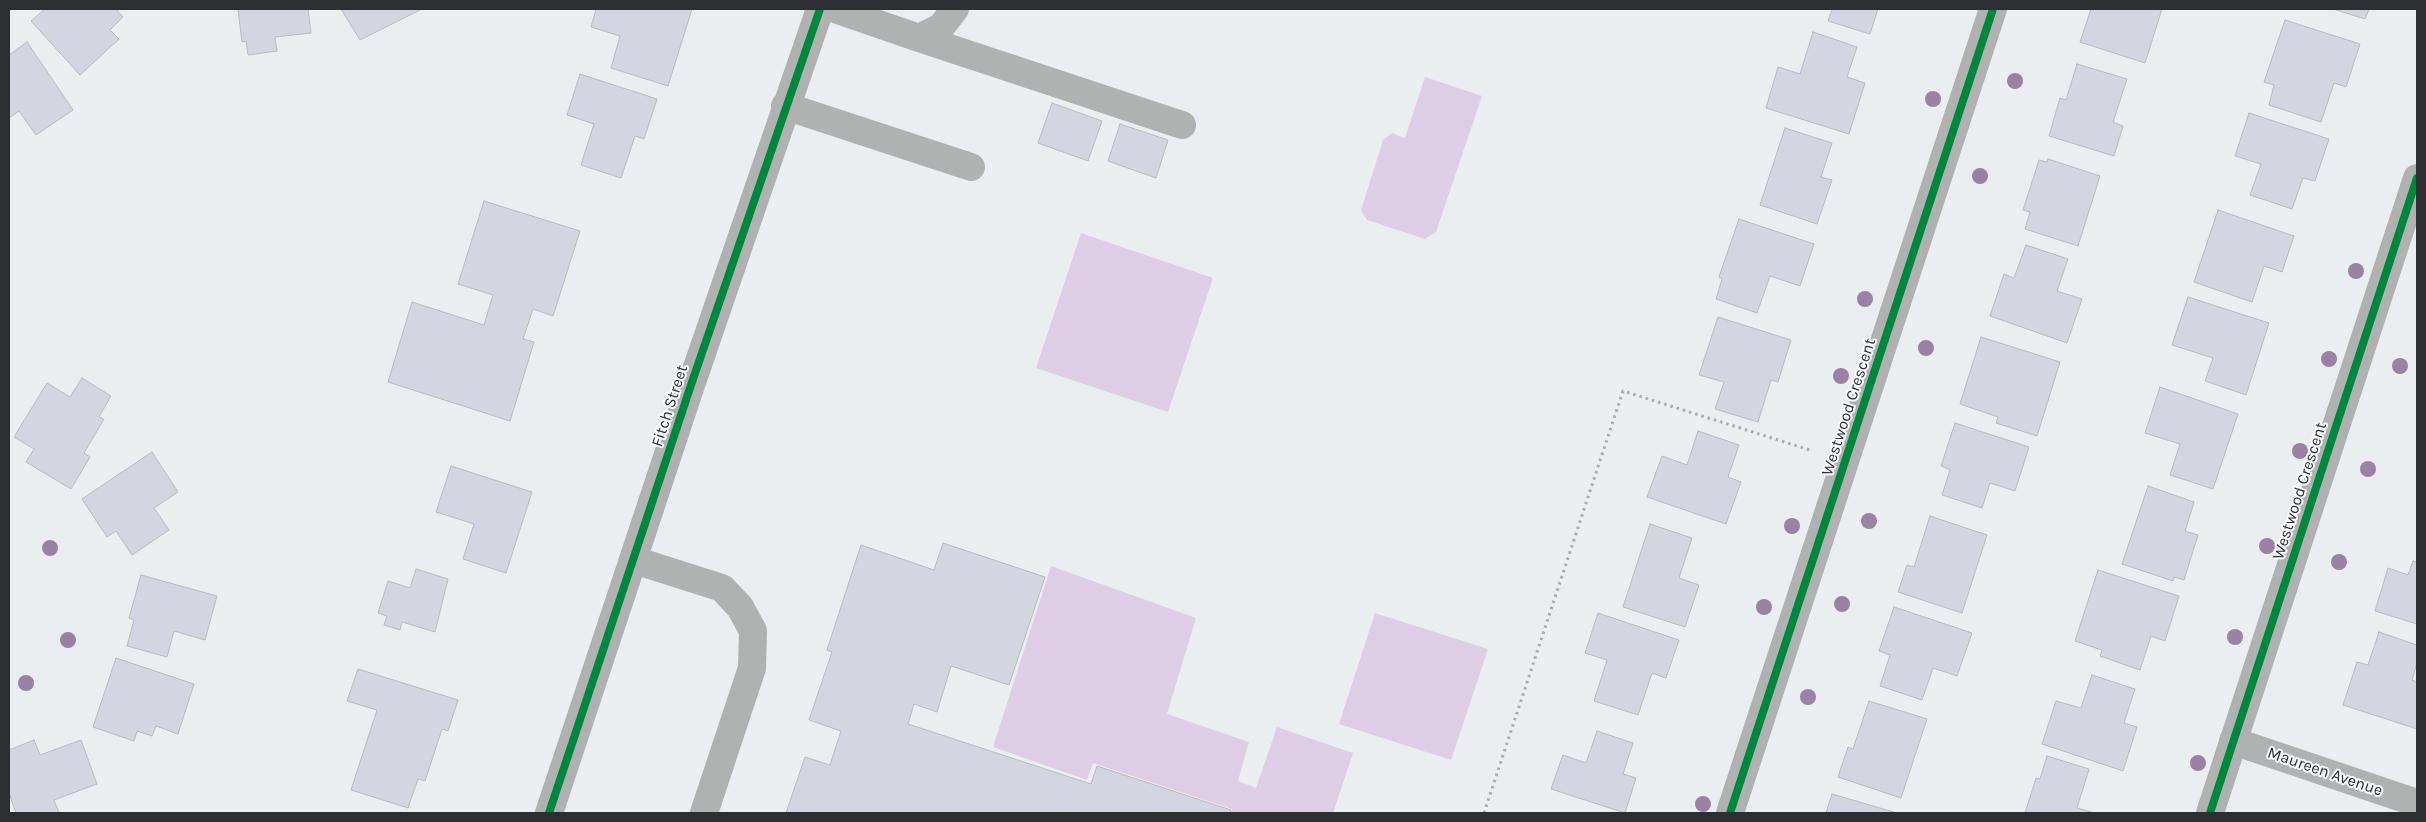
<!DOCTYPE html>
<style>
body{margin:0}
#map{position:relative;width:2426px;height:822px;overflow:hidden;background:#ebeef1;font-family:Karla,sans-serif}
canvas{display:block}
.frame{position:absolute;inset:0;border:10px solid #2c2e31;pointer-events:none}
</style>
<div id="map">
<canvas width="2426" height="822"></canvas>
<div class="frame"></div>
</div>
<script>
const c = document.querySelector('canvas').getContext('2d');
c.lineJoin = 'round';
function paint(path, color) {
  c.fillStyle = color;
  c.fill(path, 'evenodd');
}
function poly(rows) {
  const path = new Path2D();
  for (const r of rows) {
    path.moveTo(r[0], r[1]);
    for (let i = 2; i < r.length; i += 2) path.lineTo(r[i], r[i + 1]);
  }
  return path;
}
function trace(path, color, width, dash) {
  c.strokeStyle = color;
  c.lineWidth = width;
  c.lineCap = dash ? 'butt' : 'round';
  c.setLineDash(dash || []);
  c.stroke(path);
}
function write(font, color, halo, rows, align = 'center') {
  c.font = font + ' Karla,sans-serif';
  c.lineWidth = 4;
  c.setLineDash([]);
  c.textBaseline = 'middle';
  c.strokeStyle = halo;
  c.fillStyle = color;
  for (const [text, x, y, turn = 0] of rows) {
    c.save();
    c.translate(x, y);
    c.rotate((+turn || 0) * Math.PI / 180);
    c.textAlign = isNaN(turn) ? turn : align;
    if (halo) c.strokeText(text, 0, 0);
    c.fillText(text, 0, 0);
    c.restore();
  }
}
const green = poly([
 [1425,77,1482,96,1436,232,1425,239,1367,220,1361,210,1383,140,1392,133,1405,138],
 [1081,233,1213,278,1168,412,1036,368],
 [1051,566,1196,618,1167,714,1249,742,1238,781,1256,788,1277,727,1353,753,1333,813,1231,813,1232,809,1093,763,1087,780,993,747],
 [1375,613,1488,649,1451,760,1339,724]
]);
const building = poly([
 [45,9,116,9,123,17,110,30,119,39,80,75,31,21,45,9],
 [238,9,308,9,311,33,275,37,277,51,248,55,246,41,242,42,238,9],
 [341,9,422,9,360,40,341,9],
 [596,9,692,9,668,86,611,68,620,36,591,27,596,9],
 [1832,9,1878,9,1870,34,1828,21,1832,9],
 [2091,9,2162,9,2145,63,2080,42,2091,9],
 [2333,9,2369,9,2365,19,2333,9],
 [2285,20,2360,44,2346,87,2334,83,2321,122,2269,105,2274,85,2264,82,2285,20],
 [1813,32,1857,47,1847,77,1865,83,1849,134,1766,108,1778,67,1800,74,1813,32],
 [27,42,73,110,36,135,19,111,9,118,9,55,27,42],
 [2077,64,2127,79,2113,122,2123,126,2114,156,2049,136,2060,98,2066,100,2077,64],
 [580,74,657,99,644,139,635,136,621,178,581,165,594,124,567,115,580,74],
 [1052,103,1102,121,1088,161,1038,143,1052,103],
 [2249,113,2329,139,2315,181,2303,178,2292,209,2250,195,2261,164,2235,156,2249,113],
 [1120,124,1168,140,1156,178,1108,161,1120,124],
 [1785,128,1832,143,1821,177,1832,180,1817,224,1760,205,1785,128],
 [2048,159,2100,176,2078,246,2025,229,2030,212,2023,210,2039,160,2047,162,2048,159],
 [484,201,580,231,553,316,533,309,523,339,534,342,510,421,388,382,412,302,484,325,493,295,458,284,484,201],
 [2218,210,2294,236,2282,272,2264,266,2252,302,2194,282,2218,210],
 [1739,219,1814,244,1800,286,1770,276,1757,313,1716,299,1722,279,1719,277,1739,219],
 [2026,245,2068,259,2057,291,2082,299,2067,343,1990,316,2004,274,2014,278,2026,245],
 [2188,297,2269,323,2246,395,2205,381,2213,358,2172,345,2188,297],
 [1718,317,1791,340,1778,382,1771,380,1758,422,1715,409,1724,382,1699,375,1718,317],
 [1981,337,2060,362,2037,436,1996,423,1998,417,1960,404,1981,337],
 [82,378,111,396,99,417,104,419,84,453,90,457,71,489,26,462,34,449,14,437,47,383,70,397,82,378],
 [2160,387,2238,414,2213,489,2170,475,2180,444,2145,433,2160,387],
 [1955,423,2029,447,2015,491,1990,483,1982,508,1942,495,1950,470,1941,466,1955,423],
 [1698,431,1739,445,1728,477,1741,482,1726,524,1647,497,1662,456,1687,465,1698,431],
 [152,452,178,492,154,508,169,530,132,555,116,531,107,537,82,499,152,452],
 [451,466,532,492,506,573,463,559,474,524,436,512,451,466],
 [2148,486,2194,502,2185,531,2198,535,2184,580,2174,577,2173,581,2122,564,2148,486],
 [1930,516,1987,535,1962,613,1898,592,1907,565,1914,567,1930,516],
 [1650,524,1692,538,1679,578,1699,585,1685,627,1623,607,1650,524],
 [943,543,1045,577,1009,685,951,666,937,712,914,704,908,724,1091,784,1097,766,1231,810,1230,813,786,813,805,757,830,765,841,731,809,720,832,652,827,650,861,545,934,570,943,543],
 [2413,561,2417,562,2417,624,2375,611,2388,568,2408,575,2413,561],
 [416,569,448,579,435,632,402,622,400,630,384,625,387,616,378,613,388,581,410,588,416,569],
 [2098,570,2179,596,2165,641,2151,636,2140,670,2100,656,2102,650,2075,641,2098,570],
 [141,575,217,596,205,640,174,631,167,657,127,646,134,620,129,618,141,575],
 [1894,607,1972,633,1957,676,1933,668,1922,700,1880,686,1890,655,1879,651,1894,607],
 [1598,613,1679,640,1666,678,1652,673,1638,715,1594,701,1607,660,1585,653,1598,613],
 [2379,632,2417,645,2417,663,2412,680,2417,682,2417,729,2343,705,2357,662,2368,665,2379,632],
 [116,658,194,684,178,734,156,726,152,736,137,731,134,741,93,727,116,658],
 [358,669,458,700,448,731,442,729,425,781,418,779,408,808,351,790,377,710,347,701,358,669],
 [2092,675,2135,689,2124,723,2137,727,2123,771,2042,744,2056,701,2081,708,2092,675],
 [1869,701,1927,719,1901,798,1838,777,1848,747,1853,749,1869,701],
 [1597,731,1633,743,1623,774,1636,778,1625,813,1551,789,1563,755,1586,763,1597,731],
 [34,740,40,755,81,740,97,784,54,800,59,813,16,813,9,793,9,750,34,740],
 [2047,756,2089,769,2077,808,2095,813,2025,813,2036,778,2040,779,2047,756],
 [1832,794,1897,813,1826,813,1832,794]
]);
const path = poly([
 [1484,813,1623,391,1813,451]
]);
const minor = poly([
 [835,9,919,38,941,27,955,9],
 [919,38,1182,125],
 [785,106,971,167],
 [634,560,722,588,740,607,753,631,752,668,704,813],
 [2233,741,2417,803],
 [549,813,691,385,820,9],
 [1730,813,1993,9],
 [2210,813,2417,178]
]);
const cycleway = poly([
 [549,813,691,385,820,9],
 [1730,813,1993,9],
 [2210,813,2417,178]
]);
const trees = [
 [2015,81],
 [1933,99],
 [1980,176],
 [2356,271],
 [1865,299],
 [1926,348],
 [2329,359],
 [2400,366],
 [1841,376],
 [2300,451],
 [2368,469],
 [1869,521],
 [1792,526],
 [2267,546],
 [50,548],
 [2339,562],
 [1842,604],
 [1764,607],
 [2235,637],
 [68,640],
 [26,683],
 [1808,697],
 [2198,763],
 [1703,804]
];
const streetNames = [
 ["Fitch Street",670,406,-72],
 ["Westwood Crescent",1849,407,-72],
 ["Westwood Crescent",2300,491,-72],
 ["Maureen Avenue",2325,772,19]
];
paint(green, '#ddcee5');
paint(building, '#d3d5e1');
trace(building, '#b9babd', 1);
trace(path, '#a9abac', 3, [2.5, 4]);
trace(minor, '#b0b2b2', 28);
trace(cycleway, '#00873e', 8);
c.fillStyle = '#9a82a5';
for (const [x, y] of trees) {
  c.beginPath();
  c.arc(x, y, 8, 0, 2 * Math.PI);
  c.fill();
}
write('16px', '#2c2e31', '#f7fbff', streetNames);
</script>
